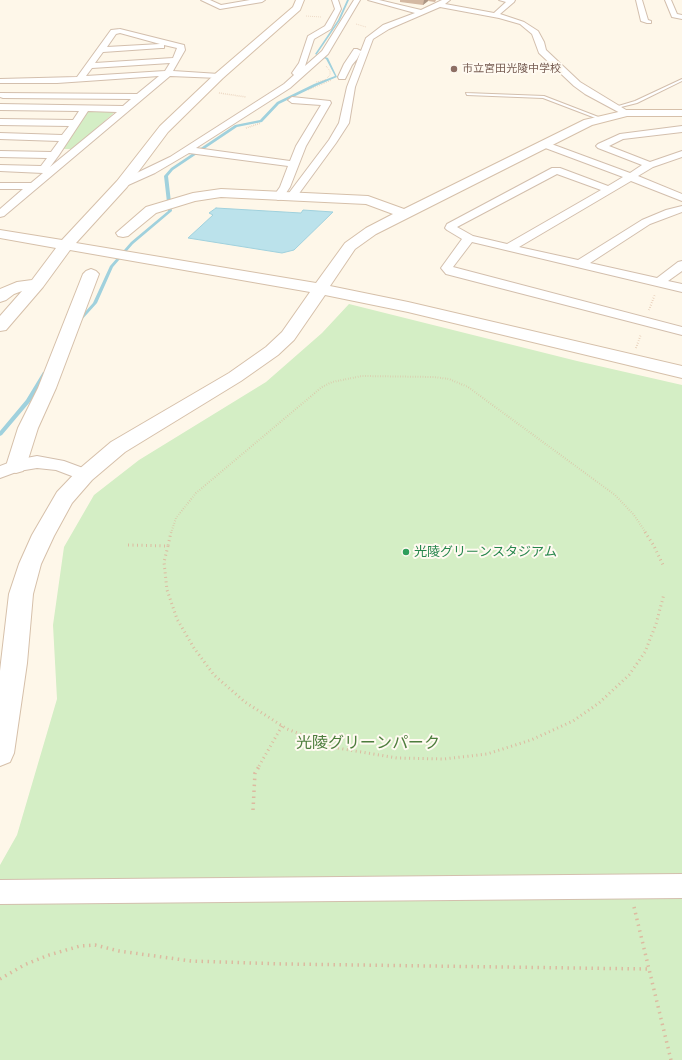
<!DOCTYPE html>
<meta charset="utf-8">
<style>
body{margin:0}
canvas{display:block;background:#fef7e9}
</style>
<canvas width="682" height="1060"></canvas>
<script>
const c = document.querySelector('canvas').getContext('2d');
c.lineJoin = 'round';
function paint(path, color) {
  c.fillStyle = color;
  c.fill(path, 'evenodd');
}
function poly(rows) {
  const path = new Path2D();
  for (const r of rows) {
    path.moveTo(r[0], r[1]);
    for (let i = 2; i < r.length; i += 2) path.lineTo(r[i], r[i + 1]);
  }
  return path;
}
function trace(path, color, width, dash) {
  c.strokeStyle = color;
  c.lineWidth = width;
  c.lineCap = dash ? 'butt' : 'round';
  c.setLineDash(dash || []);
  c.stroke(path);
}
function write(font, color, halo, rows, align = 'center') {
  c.font = font + ' Helvetica,"Noto Sans JP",sans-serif';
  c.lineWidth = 4;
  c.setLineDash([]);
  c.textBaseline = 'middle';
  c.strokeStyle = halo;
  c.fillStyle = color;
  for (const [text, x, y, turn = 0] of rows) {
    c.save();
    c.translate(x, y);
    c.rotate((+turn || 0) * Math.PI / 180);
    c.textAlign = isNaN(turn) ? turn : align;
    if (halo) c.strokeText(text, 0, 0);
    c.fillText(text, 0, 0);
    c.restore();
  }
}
const green = poly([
 [88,111,116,111,73,149,62,149],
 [349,304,577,361,682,385,682,1060,0,1060,0,865,17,835,57,699,53,625,64,547,94,495,139,460,266,382,322,333]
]);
const water = poly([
 [216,208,301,213,303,210,333,212,294,250,282,253,188,238,213,215,209,213,216,208]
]);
const stream = poly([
 [347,0,349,0,340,20,317,54,328,58,337,77,316,86,279,104,262,122,237,127,173,170,168,176,172,211,133,244,113,267,97,303,79,323,77,323,77,321,93,303,110,266,131,242,168,211,164,176,171,168,235,125,260,120,277,102,314,84,335,76,326,59,315,54,338,20,347,0],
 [43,372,47,372,47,373,30,402,2,435,0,436,0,431,26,400,43,372]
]);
const pathFar4 = poly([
 [306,16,321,17],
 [356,24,366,27],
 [316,82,325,80,330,75,330,71,326,66],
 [308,90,332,80]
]);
const pathFar3 = poly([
 [219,93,246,97],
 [246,128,261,123]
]);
const pathFar2 = poly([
 [649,310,655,294],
 [636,348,641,334],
 [171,533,176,518,196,493,322,387,332,382,362,376,434,377,449,379,468,387,615,495,634,515,646,533]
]);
const pathFar1 = poly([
 [645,532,654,546,663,565],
 [128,545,168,546,171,532],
 [168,546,164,562,167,590,177,619,194,648,214,675,245,702,287,729,337,748,397,758,444,759,487,754,531,740,573,721,599,703,629,675,645,652,656,624,664,594],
 [259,766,282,726]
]);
const path = poly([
 [253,810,255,773,260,765],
 [634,907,671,1060],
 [0,979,24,965,49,955,80,946,95,945,119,951,191,961,284,964,649,969]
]);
const lane = poly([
 [682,79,682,81,637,103,617,108,615,107,635,101,682,79],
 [466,93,544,96,601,118,598,119,543,98,467,95,466,93]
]);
const street = poly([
 [201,0,210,0,221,5,250,0,265,0,262,2,220,9,201,0],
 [332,0,338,0,341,9,331,29,314,39,305,66,322,51,354,0,360,0,328,54,290,88,196,148,290,161,296,146,321,105,292,103,288,100,292,97,330,101,331,103,306,146,290,187,282,199,278,200,273,197,280,187,288,166,189,153,155,173,126,186,118,186,117,184,118,182,170,157,284,84,294,75,292,73,299,63,308,36,325,26,335,9,332,0],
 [368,0,379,0,421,10,442,0,450,0,445,4,494,13,506,2,499,0,515,0,514,2,500,14,524,22,538,31,544,42,546,50,580,82,631,113,630,115,624,115,585,94,574,86,539,53,532,34,520,24,499,18,440,7,389,29,373,39,355,87,349,123,336,143,295,199,287,199,286,197,329,140,339,123,347,87,366,38,383,25,415,13,368,0],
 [636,0,642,0,648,20,651,21,651,23,647,23,641,21,636,0],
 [665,0,671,0,677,14,682,15,682,19,672,17,665,0],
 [120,29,184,45,185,50,173,71,219,74,223,76,219,78,170,76,4,216,0,217,0,209,23,189,0,189,0,183,31,183,43,173,0,171,0,165,41,166,47,158,0,157,0,151,51,152,59,141,0,139,0,133,62,135,69,126,0,125,0,119,73,120,79,111,0,110,0,104,123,106,131,99,3,98,0,97,0,93,137,94,159,76,57,83,0,83,0,79,77,77,111,30,120,29],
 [120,33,160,44,107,47,116,34,120,33],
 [164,45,177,48,173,58,95,63,103,52,161,48,164,48,164,45],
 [170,63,165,71,86,76,92,68,170,63],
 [88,111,117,112,50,167,59,155,88,111],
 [354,49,357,49,361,51,357,59,352,65,345,79,339,79,338,77,344,64,354,49],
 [682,126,682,132,623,139,609,146,650,162,682,151,682,157,653,167,638,176,682,194,682,201,631,181,519,247,578,260,642,220,666,210,682,206,682,212,650,224,590,263,657,278,678,262,682,261,682,271,668,281,682,284,682,292,472,242,453,267,682,327,682,335,446,274,441,268,462,239,447,230,445,228,447,224,552,168,560,168,608,186,623,177,540,146,538,144,540,142,546,142,630,173,642,165,598,148,596,146,598,144,620,134,682,126],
 [557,174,601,190,507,244,473,236,457,227,557,174],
 [37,456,64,461,91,471,93,475,91,479,85,481,56,470,37,468,19,471,0,478,0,466,16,460,37,456],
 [682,874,682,898,0,904,0,880,682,874]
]);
const secondary = poly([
 [296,0,304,0,300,10,223,78,168,132,127,187,76,243,316,283,345,243,366,228,393,214,366,204,221,197,195,201,156,213,128,236,123,237,118,236,116,233,146,207,193,193,221,189,368,196,404,209,584,120,627,110,682,110,682,116,627,116,592,125,376,234,355,249,330,286,408,302,682,366,682,378,408,312,325,295,294,340,278,355,241,381,125,452,92,480,72,503,54,536,41,564,33,594,27,663,14,753,10,762,0,766,0,671,9,594,19,564,32,535,57,492,78,470,111,442,229,373,266,347,282,332,310,292,70,250,43,287,6,330,0,331,0,316,22,291,14,294,6,300,0,302,0,289,17,282,32,280,56,248,0,238,0,230,62,240,117,181,160,126,215,74,293,7,296,0],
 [91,269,96,271,99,274,56,388,38,428,26,466,23,471,16,473,9,471,6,466,18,428,38,388,83,274,86,271,91,269]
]);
const wall = poly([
 [400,0,436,0,435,2,428,1,423,5,400,2]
]);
const shadedWall = poly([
 [424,0,428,0,428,1,423,5]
]);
const markers = [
 [454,69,4,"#8d6e63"],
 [406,552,4,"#2e9e5b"]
];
const farEducationnames = [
 ["市立宮田光陵中学校",462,69]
];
const leisureNames = [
 ["光陵グリーンスタジアム",414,552]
];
const nearParknames = [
 ["光陵グリーンパーク",368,744]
];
paint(green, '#d4eec5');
paint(water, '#bbe2eb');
trace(water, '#a0d1dd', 1);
paint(stream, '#a0d1dd');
trace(lane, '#d3bfad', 2);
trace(street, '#d3bfad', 2);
trace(secondary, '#d6c0aa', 2);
trace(pathFar4, '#dcbaa0', 1, [0.5, 1.5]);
trace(pathFar3, '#dcbaa0', 1.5, [0.5, 1.5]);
trace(pathFar2, '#dcbaa0', 2, [0.5, 2]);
trace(pathFar1, '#dcbaa0', 3, [1, 3.5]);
trace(path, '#dcbaa0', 3.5, [1.5, 4.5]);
paint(lane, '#fff');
paint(street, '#fff');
paint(secondary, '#fff');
paint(wall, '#d4b9a3');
paint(shadedWall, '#ac9685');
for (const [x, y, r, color] of markers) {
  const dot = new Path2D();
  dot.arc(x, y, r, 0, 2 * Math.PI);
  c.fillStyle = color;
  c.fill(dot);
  trace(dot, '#fffaf1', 1.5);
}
write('11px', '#785e54', '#fffaf1', farEducationnames, 'left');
write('13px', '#27864d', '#fffaf1', leisureNames, 'left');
write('16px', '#4d7d3d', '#fffaf1', nearParknames);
</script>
